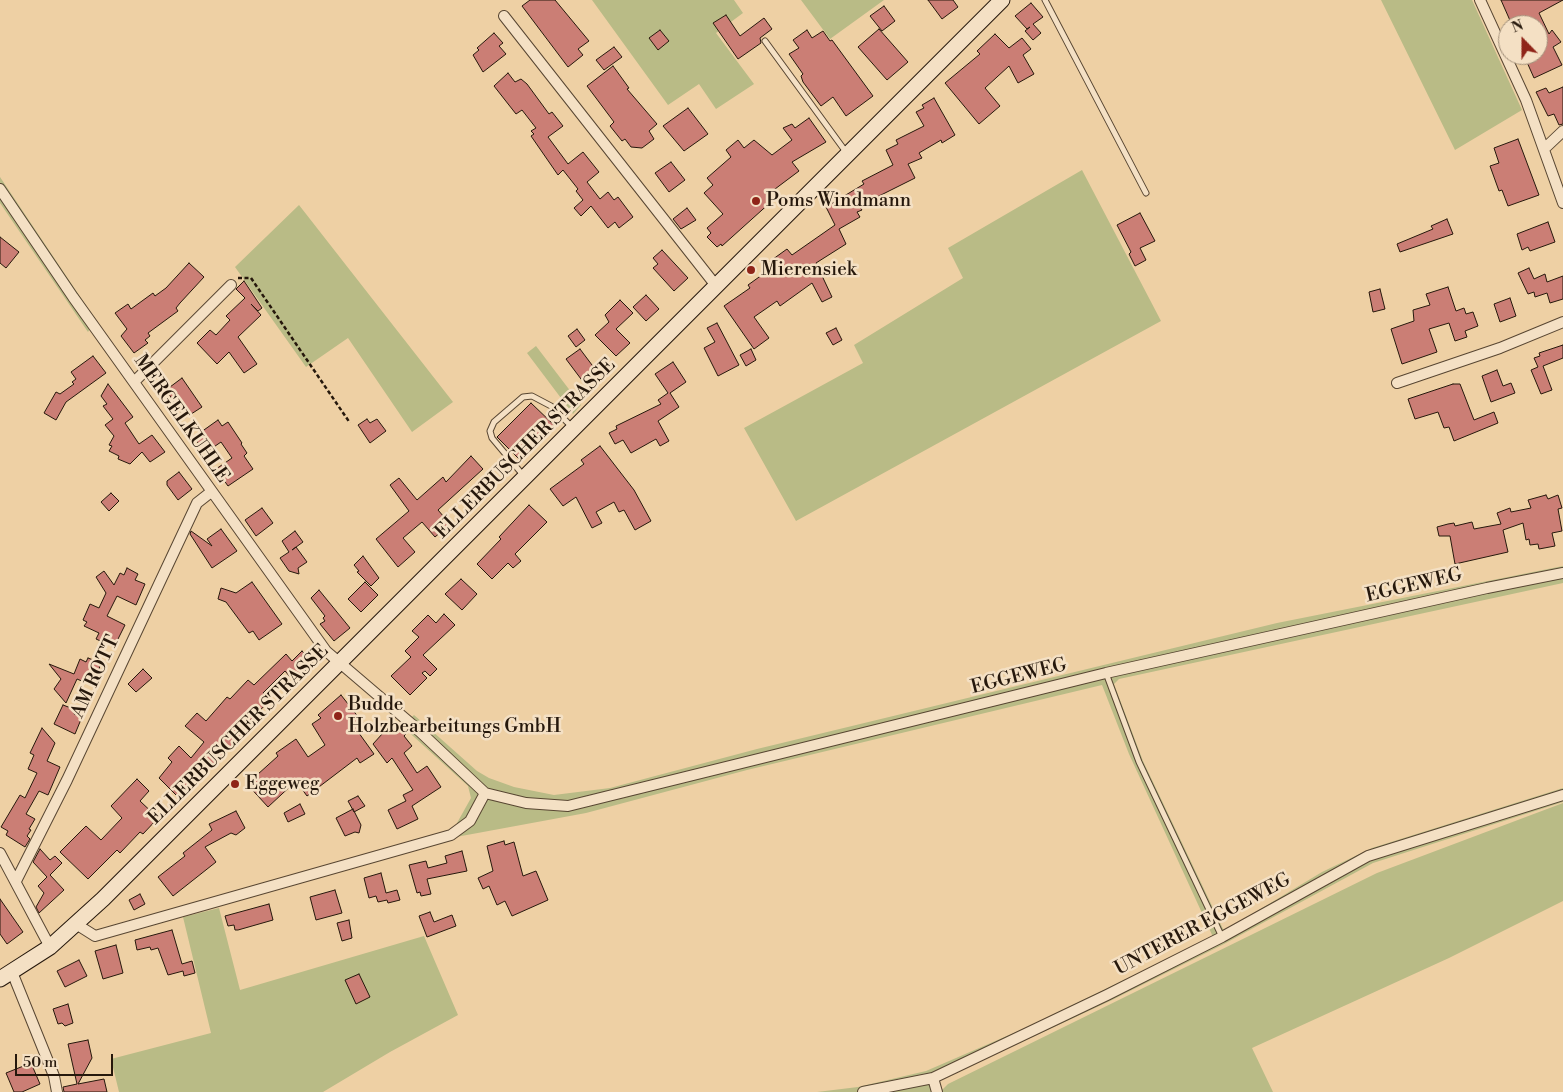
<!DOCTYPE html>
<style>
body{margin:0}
#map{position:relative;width:1563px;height:1092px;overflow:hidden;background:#eed0a4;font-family:"Libre Bodoni",serif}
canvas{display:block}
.north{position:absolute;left:1498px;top:15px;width:50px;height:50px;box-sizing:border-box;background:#f4e0c4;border:1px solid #a2907a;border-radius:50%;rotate:338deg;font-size:14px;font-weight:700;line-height:20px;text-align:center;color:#26180c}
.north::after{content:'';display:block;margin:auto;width:18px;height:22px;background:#8f2418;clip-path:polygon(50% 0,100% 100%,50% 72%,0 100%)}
.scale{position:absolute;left:15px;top:1054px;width:98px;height:22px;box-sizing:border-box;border:2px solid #26180c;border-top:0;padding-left:6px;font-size:15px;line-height:18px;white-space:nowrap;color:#26180c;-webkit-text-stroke:4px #f4e0c4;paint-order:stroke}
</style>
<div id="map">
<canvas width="1563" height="1092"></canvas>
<div class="north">N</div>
<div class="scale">50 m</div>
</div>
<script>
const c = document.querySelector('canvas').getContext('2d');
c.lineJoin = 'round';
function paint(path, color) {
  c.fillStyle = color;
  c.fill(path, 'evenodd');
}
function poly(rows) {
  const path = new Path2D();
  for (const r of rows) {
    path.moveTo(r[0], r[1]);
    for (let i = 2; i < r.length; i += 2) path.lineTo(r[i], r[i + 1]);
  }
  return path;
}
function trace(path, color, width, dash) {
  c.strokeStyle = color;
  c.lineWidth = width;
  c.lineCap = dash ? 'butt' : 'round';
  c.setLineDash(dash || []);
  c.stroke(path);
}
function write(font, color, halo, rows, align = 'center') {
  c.font = font + ' "Libre Bodoni",serif';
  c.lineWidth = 5;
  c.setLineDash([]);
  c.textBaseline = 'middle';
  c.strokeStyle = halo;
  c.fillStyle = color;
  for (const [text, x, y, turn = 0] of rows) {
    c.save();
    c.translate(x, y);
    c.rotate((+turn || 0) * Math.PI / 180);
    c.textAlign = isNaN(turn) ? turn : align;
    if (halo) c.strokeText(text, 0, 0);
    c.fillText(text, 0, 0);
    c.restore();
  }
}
const green = poly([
 [592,0,734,0,743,13,716,33,754,84,716,109,699,84,668,105],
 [801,0,884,0,830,39],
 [1381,0,1472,0,1522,110,1455,150],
 [1082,170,1161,321,796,521,744,428,863,363,854,345,963,278,948,248],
 [0,177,95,319,88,332,0,203],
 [299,205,453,402,412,432,348,338,306,367,235,267],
 [536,346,581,405,573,414,527,353],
 [1563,566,1563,583,1119,679,1114,684,1143,761,1224,931,1322,872,1372,848,1563,788,1563,802,1373,863,1224,944,1110,1001,929,1085,933,1092,817,1092,858,1087,926,1071,1023,1029,1213,937,1129,754,1102,685,747,770,586,813,456,837,457,823,471,798,468,786,402,726,414,715,477,771,489,778,514,787,554,795,610,788,757,749,1277,623],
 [1563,803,1563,901,1449,958,1252,1048,1273,1092,940,1092,948,1084,1377,873],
 [219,908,240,990,424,936,458,1015,390,1052,323,1092,119,1092,111,1059,211,1033,183,917]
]);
const building = poly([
 [530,0,555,0,589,41,578,49,583,55,568,67,522,6,530,0],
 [928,0,953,0,958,7,942,19,928,0],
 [1501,0,1563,0,1539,13,1549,34,1552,30,1561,42,1553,47,1562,65,1534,78,1526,60,1538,55,1538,25,1512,25,1501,0],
 [1031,3,1043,17,1033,24,1041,33,1033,40,1025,31,1030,27,1027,29,1015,16,1031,3],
 [884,6,895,21,882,31,870,16,884,6],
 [726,15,740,36,764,18,772,29,760,38,761,43,738,59,713,23,726,15],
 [879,29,908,62,887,80,858,47,879,29],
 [660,30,669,41,658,50,649,38,660,30],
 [807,30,812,38,823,31,830,41,832,40,873,96,846,116,833,97,821,106,803,82,801,76,803,74,789,54,799,48,793,40,807,30],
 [494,33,503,43,499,46,506,54,483,72,473,55,479,50,477,48,494,33],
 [995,34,1009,48,1022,38,1031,49,1023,55,1034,74,1018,83,1009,66,985,88,1000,106,979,124,945,83,980,54,977,51,995,34],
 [614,47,622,57,604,70,596,60,614,47],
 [613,66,629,88,627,89,657,124,649,131,654,139,642,148,631,147,625,139,622,141,610,126,614,122,587,86,613,66],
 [508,73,515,82,521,79,527,84,549,114,552,112,563,126,548,137,568,164,583,152,599,172,587,182,600,199,608,192,614,200,618,197,633,217,619,228,615,222,608,228,591,206,581,216,574,208,583,200,576,191,578,189,563,170,558,175,531,136,534,134,531,131,536,128,522,110,516,114,494,86,508,73],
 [1563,87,1563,124,1559,125,1554,114,1548,116,1536,92,1546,88,1549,93,1563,87],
 [934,98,955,135,942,143,941,140,919,153,922,158,908,164,915,178,859,206,862,210,857,212,860,217,839,229,846,244,816,263,832,297,822,302,812,283,780,306,777,301,754,317,769,338,754,349,724,306,750,288,748,285,773,267,769,262,787,249,792,255,835,225,826,207,864,184,862,181,893,165,886,150,898,144,896,140,924,126,916,112,924,108,922,105,934,98],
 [688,108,708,134,684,151,663,126,688,108],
 [809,118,826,142,792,162,799,171,767,195,772,201,722,246,721,244,717,247,707,237,711,233,707,228,723,214,704,193,713,185,707,178,731,157,726,150,738,140,744,148,754,140,772,155,792,140,783,128,792,124,795,128,809,118],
 [1518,139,1539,195,1508,206,1502,190,1499,191,1490,166,1499,163,1494,148,1518,139],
 [671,162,685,180,669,192,655,173,671,162],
 [687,208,696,220,681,229,673,219,687,208],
 [1140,213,1155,241,1140,248,1146,260,1135,266,1129,254,1131,252,1117,225,1140,213],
 [1447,219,1453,234,1400,252,1397,244,1433,229,1431,226,1447,219],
 [1548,222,1555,242,1530,251,1528,247,1522,250,1517,234,1548,222],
 [0,237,19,252,6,268,0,263,0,237],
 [662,250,688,278,674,291,653,268,658,264,653,258,662,250],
 [189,263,204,277,180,303,176,308,178,311,148,333,150,336,145,340,148,343,134,353,121,336,127,329,115,313,128,304,131,309,153,293,155,296,166,288,189,263],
 [1529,268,1534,279,1545,274,1547,282,1563,276,1563,299,1550,303,1547,293,1535,297,1534,292,1528,294,1518,273,1529,268],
 [244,281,262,308,258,311,251,304,261,315,238,337,257,364,244,373,229,352,217,364,197,343,210,330,216,335,230,320,226,316,245,298,236,289,244,281],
 [1448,287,1456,311,1464,308,1466,314,1473,312,1478,326,1465,331,1467,337,1455,341,1449,323,1429,329,1437,352,1402,364,1391,329,1414,321,1413,310,1430,305,1426,294,1448,287],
 [1380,289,1385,309,1373,312,1369,292,1380,289],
 [646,295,659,309,646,321,633,307,646,295],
 [1510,298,1516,316,1500,322,1494,304,1510,298],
 [620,300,633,313,616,329,630,343,616,356,595,335,609,322,605,315,620,300],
 [717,323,739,365,718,376,704,348,715,342,707,328,717,323],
 [836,328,842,340,833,345,826,333,836,328],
 [577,329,585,340,576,347,568,336,577,329],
 [1563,345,1563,358,1543,366,1552,390,1541,394,1531,370,1538,367,1534,358,1540,356,1539,353,1563,345],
 [580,349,598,373,584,383,566,359,580,349],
 [751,349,756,360,746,366,740,355,751,349],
 [93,356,106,373,66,402,56,420,44,413,56,392,60,394,74,384,72,382,76,379,71,372,93,356],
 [673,362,686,382,670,393,679,407,658,421,669,441,660,446,656,439,631,453,623,440,615,444,609,433,617,429,616,426,661,404,658,400,668,393,655,374,673,362],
 [1497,370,1503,386,1511,383,1515,393,1491,402,1482,376,1497,370],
 [182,378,202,407,185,418,166,390,182,378],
 [108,384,133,417,125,423,139,444,152,435,165,452,150,462,142,452,130,464,118,459,119,456,109,451,112,446,109,445,114,436,105,425,113,419,103,406,107,404,101,396,108,384],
 [1453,384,1460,384,1474,420,1494,412,1498,423,1454,441,1449,427,1444,428,1438,412,1415,419,1408,399,1453,384],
 [531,403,554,425,520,460,497,437,531,403],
 [367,419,370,423,377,419,386,431,370,443,358,425,367,419],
 [218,420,222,426,228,422,242,443,241,444,247,453,244,456,253,469,228,486,216,469,232,458,221,442,205,453,194,437,218,420],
 [600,446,634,490,651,521,635,530,624,510,619,512,614,502,596,512,602,523,592,528,576,497,563,506,550,489,584,464,581,460,600,446],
 [471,456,483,469,438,510,450,524,435,537,422,522,403,538,415,552,398,567,376,539,409,511,390,485,399,478,417,500,443,477,446,482,471,456],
 [179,472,192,489,178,500,167,485,167,481,179,472],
 [111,493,119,501,109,511,101,502,111,493],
 [1546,495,1548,499,1558,495,1562,508,1558,509,1562,531,1552,533,1555,546,1539,549,1538,544,1530,545,1529,539,1526,540,1523,523,1503,530,1508,552,1455,564,1450,536,1439,536,1437,527,1448,524,1454,523,1455,526,1472,522,1474,529,1501,524,1497,513,1510,508,1511,512,1531,508,1528,500,1546,495],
 [529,505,547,522,515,554,521,561,513,568,508,563,492,579,477,564,501,539,499,537,529,505],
 [262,508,273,523,256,536,245,520,262,508],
 [221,529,237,551,212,568,190,534,191,531,212,546,207,539,221,529],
 [295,531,303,542,292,550,296,547,307,562,298,568,299,574,289,571,280,558,289,552,282,541,295,531],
 [363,556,379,578,371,586,357,572,359,571,354,565,363,556],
 [127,568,138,574,135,580,145,584,136,605,117,596,107,616,125,625,114,647,96,639,99,633,84,626,87,622,83,620,90,604,99,608,106,593,96,577,104,571,114,585,120,573,124,575,127,568],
 [461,579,477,594,462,610,445,594,461,579],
 [252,582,282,624,259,640,253,631,249,633,226,602,218,599,221,588,236,593,252,582],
 [365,582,378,595,361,612,348,599,365,582],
 [319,590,350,628,334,641,320,624,325,621,323,618,325,616,311,598,319,590],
 [444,614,455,625,423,655,437,669,430,676,425,671,422,673,427,678,410,695,391,676,411,657,405,651,419,637,412,631,428,615,436,623,444,614],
 [302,651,313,663,298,678,295,674,291,678,285,671,263,693,270,700,243,728,245,730,213,768,203,760,188,776,193,782,178,797,159,778,172,762,168,758,179,746,191,758,204,742,185,726,197,713,206,721,227,697,230,699,248,680,254,685,286,654,292,661,302,651],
 [88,658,101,663,99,669,103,671,96,687,77,679,66,703,54,689,61,679,49,664,74,674,80,659,86,662,88,658],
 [143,669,152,678,136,692,128,684,143,669],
 [341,695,363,723,356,729,374,754,360,763,357,758,307,796,296,781,268,807,247,784,278,756,276,753,296,739,308,757,325,745,312,724,321,718,318,715,341,695],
 [63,705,76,710,74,714,82,717,75,734,54,724,63,705],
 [393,722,406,734,404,736,412,746,404,753,417,773,427,766,441,787,412,806,418,819,397,829,388,810,406,801,403,795,413,790,392,758,387,763,373,744,393,722],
 [42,728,55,743,47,761,60,767,48,795,39,791,26,814,35,819,29,829,31,830,27,836,30,839,25,847,6,835,8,831,1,827,20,795,25,798,37,773,28,769,34,755,30,753,42,728],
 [137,779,149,791,140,801,158,818,143,834,140,832,120,853,117,850,88,879,60,852,86,826,101,840,122,818,111,806,137,779],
 [358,796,365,806,354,812,348,801,358,796],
 [300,804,305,814,288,822,284,813,300,804],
 [353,809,361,825,359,833,355,832,345,836,336,818,353,809],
 [236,811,245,828,236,835,231,833,205,847,216,862,173,896,158,877,185,856,183,853,212,830,209,824,236,811],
 [504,841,505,845,514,842,523,876,536,871,548,900,512,916,505,901,497,905,489,886,483,889,478,878,493,871,487,846,504,841],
 [40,849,50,860,55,856,62,863,50,875,64,890,39,913,36,907,44,893,38,886,47,877,33,862,40,849],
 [462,851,467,871,427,879,431,894,421,896,420,892,417,893,409,865,426,861,428,868,447,863,445,856,462,851],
 [381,873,386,893,397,890,400,900,388,903,387,900,378,902,376,896,369,898,364,878,381,873],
 [335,890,342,913,316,920,310,897,335,890],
 [140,894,145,904,134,910,129,900,140,894],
 [0,899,23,932,7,944,0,934,0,899],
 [269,904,273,920,238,930,235,930,234,925,228,926,225,916,269,904],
 [430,912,434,922,452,915,456,926,427,937,419,916,430,912],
 [349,920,352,938,342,941,337,923,349,920],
 [172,930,182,964,192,961,195,973,184,976,183,971,168,975,158,948,151,950,150,947,137,950,135,940,172,930],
 [116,945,123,973,103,979,95,951,116,945],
 [79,960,87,976,65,987,57,971,79,960],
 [359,974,370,997,356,1004,345,980,359,974],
 [68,1004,73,1023,65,1026,62,1023,58,1024,53,1009,68,1004],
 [88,1040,92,1058,78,1084,104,1079,107,1092,64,1092,63,1087,77,1084,68,1044,88,1040],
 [31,1063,40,1084,22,1092,14,1092,6,1073,31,1063]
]);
const path = poly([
 [238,278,251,278,350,423]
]);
const service = poly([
 [1045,0,1146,193],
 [765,41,846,152],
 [523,475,492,438,490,431,494,422,523,397,532,396,551,406,572,427],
 [1106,673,1139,762,1222,937]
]);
const minor = poly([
 [1480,0,1526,100,1563,203],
 [504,16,717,287],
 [1544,149,1563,131],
 [0,189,73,297,326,651,415,727,485,793,526,803,568,806,1106,673,1487,588,1563,573],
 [134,382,231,285],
 [1397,383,1500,348,1563,322],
 [0,853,50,947],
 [16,881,67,780,197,503,211,492],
 [76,924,95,936,451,835,470,821,485,793],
 [12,972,54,1076,57,1092],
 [933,1078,937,1092],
 [863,1092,933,1078,1107,995,1222,937,1368,856,1563,795]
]);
const secondary = poly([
 [0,979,50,947,103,899,1002,0]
]);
const markers = [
 [756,201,5,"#8f2418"],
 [751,270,5,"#8f2418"],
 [338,716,5,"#8f2418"],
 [235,784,5,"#8f2418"]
];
const poiNames = [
 ["Poms Windmann",766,201],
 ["Mierensiek",761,270],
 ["Budde",348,705],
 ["Holzbearbeitungs GmbH",348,727],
 ["Eggeweg",245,784]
];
const streetNames = [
 ["MERGELKUHLE",181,419,55],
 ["ELLERBUSCHER STRASSE",526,449,-45],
 ["EGGEWEG",1414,586,-13],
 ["AM ROTT",96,677,-65],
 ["EGGEWEG",1019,677,-14],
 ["ELLERBUSCHER STRASSE",239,735,-45],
 ["UNTERER EGGEWEG",1203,925,-28]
];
paint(green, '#b9bb86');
paint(building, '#cb7e75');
trace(building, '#26180c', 1);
trace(service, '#584632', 7);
trace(minor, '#584632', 12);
trace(secondary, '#26180c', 17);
trace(path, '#26180c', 2.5, [4, 2.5]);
trace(service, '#f4e0c4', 5);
trace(minor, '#f4e0c4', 10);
trace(secondary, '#f4e0c4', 15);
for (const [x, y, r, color] of markers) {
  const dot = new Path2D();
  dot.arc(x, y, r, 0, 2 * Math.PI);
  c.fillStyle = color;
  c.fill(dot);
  trace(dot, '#f4e0c4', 2);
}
write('19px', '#26180c', '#f4e0c4', poiNames, 'left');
write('19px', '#26180c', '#f4e0c4', streetNames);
</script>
